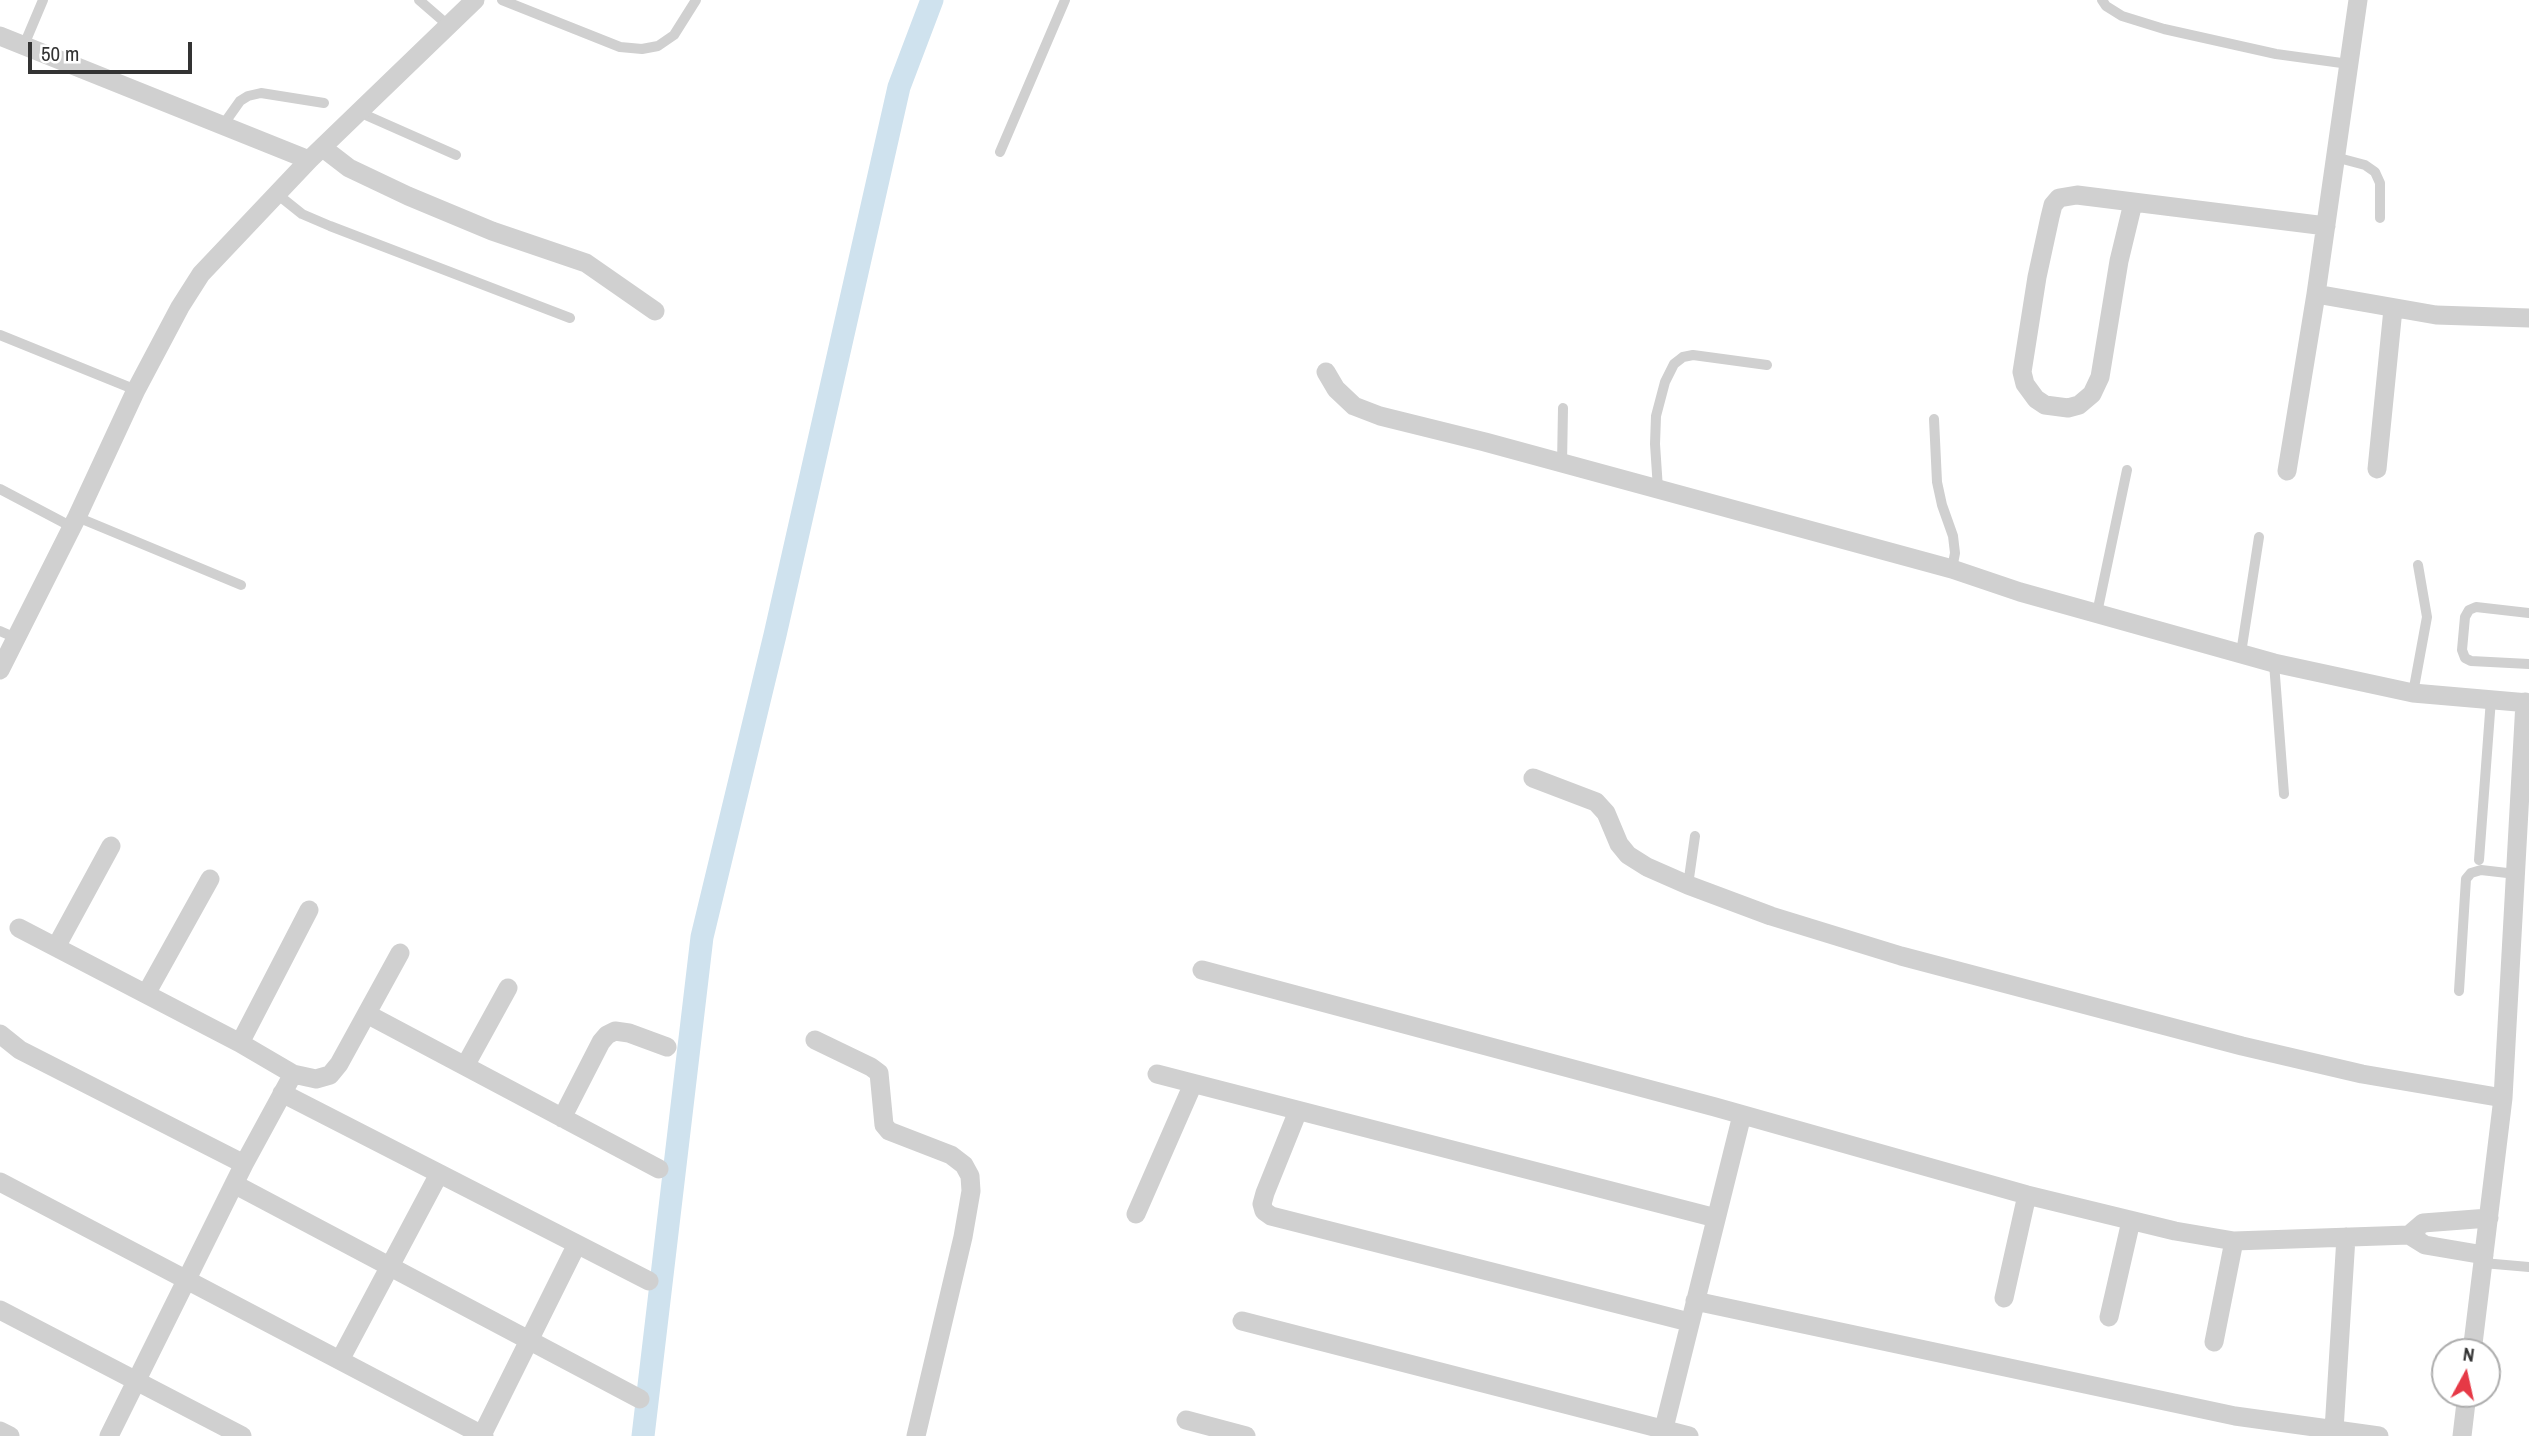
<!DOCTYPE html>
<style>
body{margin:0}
#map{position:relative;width:2529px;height:1436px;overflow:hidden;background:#fff;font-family:"Archivo Narrow",sans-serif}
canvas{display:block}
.north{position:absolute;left:2431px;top:1338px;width:70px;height:70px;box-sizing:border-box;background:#fff;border:2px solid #adadad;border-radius:50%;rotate:8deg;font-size:19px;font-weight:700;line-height:28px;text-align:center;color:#333}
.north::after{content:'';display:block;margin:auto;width:24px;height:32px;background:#e63946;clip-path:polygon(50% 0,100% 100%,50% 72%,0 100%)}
.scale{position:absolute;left:28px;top:42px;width:164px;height:32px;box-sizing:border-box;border:4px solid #333;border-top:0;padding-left:9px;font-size:21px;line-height:24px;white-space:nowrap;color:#333;-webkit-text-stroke:5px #fff;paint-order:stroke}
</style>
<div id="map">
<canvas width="2529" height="1436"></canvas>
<div class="north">N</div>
<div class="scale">50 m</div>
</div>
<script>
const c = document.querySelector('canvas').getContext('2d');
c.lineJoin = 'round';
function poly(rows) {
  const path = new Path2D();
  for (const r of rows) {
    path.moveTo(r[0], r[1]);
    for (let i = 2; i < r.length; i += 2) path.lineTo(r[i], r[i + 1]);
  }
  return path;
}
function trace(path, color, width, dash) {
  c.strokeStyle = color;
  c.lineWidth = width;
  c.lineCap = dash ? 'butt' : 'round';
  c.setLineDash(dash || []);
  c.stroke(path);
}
const canal = poly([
 [643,1436,702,937,775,635,899,87,932,0]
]);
const service = poly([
 [419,0,449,26],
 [502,0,620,47,642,49,658,46,674,35,696,0],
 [2102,0,2106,6,2122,16,2164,29,2276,54,2349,64],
 [24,45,43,0],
 [361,113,456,155],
 [223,125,240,101,248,96,261,93,324,103],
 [1000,152,1065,0],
 [2335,157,2365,165,2375,172,2380,183,2380,218],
 [277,194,302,214,330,226,570,318],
 [0,335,136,390],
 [1934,419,1937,482,1942,505,1953,536,1955,553,1952,569],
 [1562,464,1563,408],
 [0,489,72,527],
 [1658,489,1655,444,1656,416,1665,382,1674,364,1683,357,1693,355,1767,365],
 [77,517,241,585],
 [2097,613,2127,470],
 [2529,613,2476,607,2469,610,2465,617,2462,650,2465,658,2471,661,2529,664],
 [0,631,16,638],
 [2241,653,2259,537],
 [2274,663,2284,794],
 [2413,693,2427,617,2418,565],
 [2479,860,2491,699],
 [1688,885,1695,836],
 [2459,991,2466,879,2471,873,2481,870,2516,874],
 [2483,1263,2529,1267]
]);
const minor = poly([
 [0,36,309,160],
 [323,148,349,168,408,196,492,231,586,263,655,311],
 [2133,203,2119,261,2100,377,2092,394,2079,405,2068,408,2045,405,2036,399,2025,384,2022,372,2037,277,2050,217,2053,205,2059,198,2077,195,2326,226],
 [2316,294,2436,315,2529,318],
 [1326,372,1336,389,1354,406,1380,416,1485,442,1952,569,2020,592,2274,663,2413,693,2529,703],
 [2377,469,2393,309],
 [2287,471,2316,294,2358,0],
 [0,670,77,517,136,390,180,307,201,274,309,160,475,0],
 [1533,778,1596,802,1606,813,1619,844,1628,855,1647,867,1688,885,1771,916,1901,956,2242,1046,2362,1074,2503,1098],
 [19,928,240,1043,293,1074,244,1164],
 [56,947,111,846],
 [1202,970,1715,1107,2027,1195,2175,1231,2234,1241,2409,1235],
 [146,994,210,879],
 [367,1014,659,1169],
 [0,1034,20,1050,244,1164,109,1436],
 [815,1040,871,1067,879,1073,884,1125,889,1131,951,1155,964,1165,970,1176,971,1191,963,1237,916,1436],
 [240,1043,309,910],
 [465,1066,508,988],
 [293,1074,316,1079,330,1075,339,1064,400,953],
 [1157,1074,1716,1218],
 [282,1093,649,1281],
 [1298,1111,1265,1193,1262,1204,1264,1211,1271,1216,1689,1322],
 [562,1118,601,1042,607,1035,615,1031,629,1033,667,1047],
 [0,1182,484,1436],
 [234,1184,640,1399],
 [1136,1214,1193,1084],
 [2484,1255,2425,1245,2409,1235,2423,1223,2489,1218],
 [2004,1298,2027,1195],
 [1695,1301,2235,1416,2379,1436],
 [0,1310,242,1436],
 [2109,1317,2131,1221],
 [1242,1321,1689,1436],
 [2214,1342,2234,1241],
 [2472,1352,2503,1098,2525,702],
 [340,1360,439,1174],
 [1186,1420,1246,1436],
 [2334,1430,2346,1237],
 [0,1431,10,1436],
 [482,1435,577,1244],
 [1662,1436,1742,1115],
 [2462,1436,2467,1394]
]);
trace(canal, '#cfe2ee', 23);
trace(service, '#d0d0d0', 10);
trace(minor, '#d0d0d0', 19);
</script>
